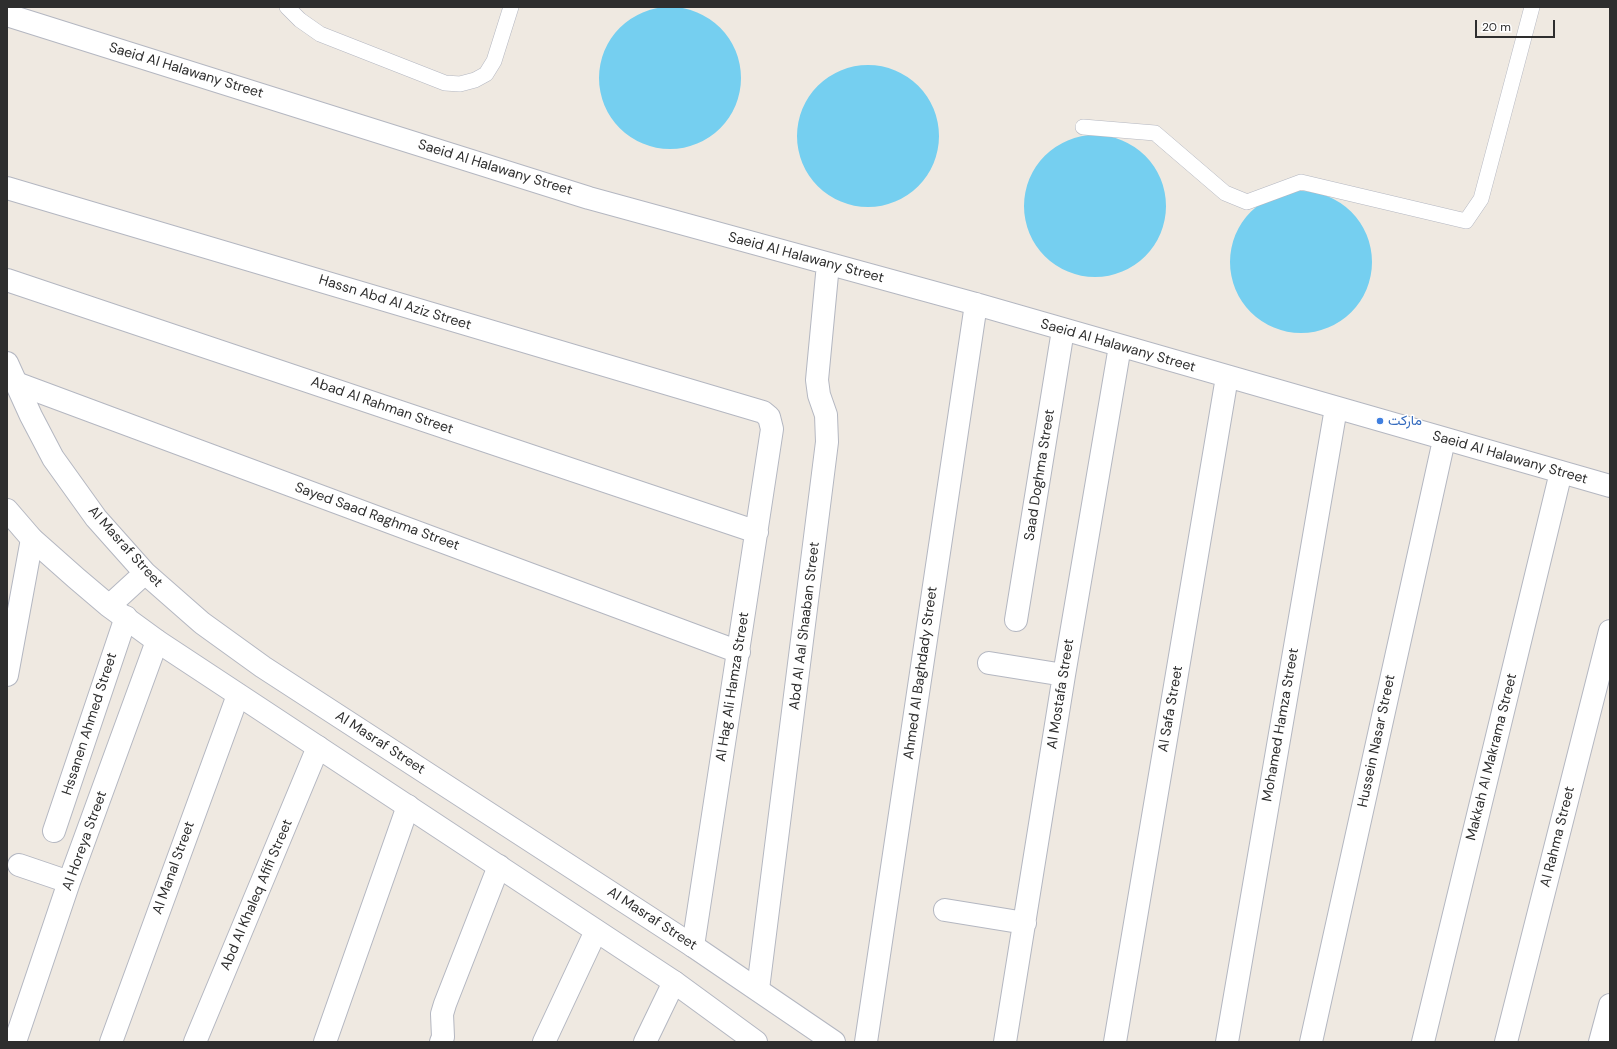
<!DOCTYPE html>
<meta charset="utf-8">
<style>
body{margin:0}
#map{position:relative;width:1617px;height:1049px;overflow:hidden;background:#efe9e1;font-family:"DM Sans",sans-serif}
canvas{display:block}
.frame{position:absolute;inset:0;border:8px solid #2e2e2e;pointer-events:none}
.scale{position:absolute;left:1475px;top:20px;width:80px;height:18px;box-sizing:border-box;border:2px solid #2e2e2e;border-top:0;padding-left:5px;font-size:12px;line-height:14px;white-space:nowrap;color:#2e2e2e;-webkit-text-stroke:3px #fff;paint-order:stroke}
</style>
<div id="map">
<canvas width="1617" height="1049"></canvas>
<div class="frame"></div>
<div class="scale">20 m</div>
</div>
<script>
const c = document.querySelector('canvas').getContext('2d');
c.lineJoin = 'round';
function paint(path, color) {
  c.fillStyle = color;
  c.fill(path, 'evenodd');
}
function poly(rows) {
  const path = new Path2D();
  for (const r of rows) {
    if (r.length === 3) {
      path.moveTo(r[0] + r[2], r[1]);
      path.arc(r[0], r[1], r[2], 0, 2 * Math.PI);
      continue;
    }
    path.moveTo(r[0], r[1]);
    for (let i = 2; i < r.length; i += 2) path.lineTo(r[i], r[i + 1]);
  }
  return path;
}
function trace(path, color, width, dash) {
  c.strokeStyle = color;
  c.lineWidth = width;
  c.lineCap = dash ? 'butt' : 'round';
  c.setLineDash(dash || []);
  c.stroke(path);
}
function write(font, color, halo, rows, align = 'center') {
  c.font = font + ' "DM Sans",Vazirmatn,sans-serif';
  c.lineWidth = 3;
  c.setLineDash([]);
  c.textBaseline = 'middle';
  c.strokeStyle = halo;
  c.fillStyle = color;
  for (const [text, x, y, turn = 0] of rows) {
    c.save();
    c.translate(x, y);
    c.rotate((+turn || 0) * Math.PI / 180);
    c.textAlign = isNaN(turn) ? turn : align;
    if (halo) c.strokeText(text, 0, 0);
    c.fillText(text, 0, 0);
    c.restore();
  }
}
const water = poly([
 [670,78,71],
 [868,136,71],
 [1095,206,71],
 [1301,262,71]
]);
const lane = poly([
 [287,7,300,20,320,34,445,83,460,84,475,80,486,74,494,61,511,7],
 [1083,127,1155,133,1225,193,1247,202,1301,182,1466,221,1481,199,1532,7]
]);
const street = poly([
 [7,15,589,198,976,304,1610,486],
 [7,188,763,412,769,417,772,429,693,946],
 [7,280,757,532],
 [16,383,739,652],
 [1016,620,1063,330],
 [989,663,1064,675],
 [7,675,32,539],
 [54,831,126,617],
 [19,865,69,882],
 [945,910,1025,923],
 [758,989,827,442,826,415,819,395,817,380,828,264],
 [15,1042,69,882,157,641],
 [111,1042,238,695],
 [195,1042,318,747],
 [325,1042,408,806],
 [441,1042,443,1037,442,1014,445,1004,499,866],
 [544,1042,596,931],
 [645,1042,674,982],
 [866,1042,976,304],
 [1005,1042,1064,675,1120,346],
 [1115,1042,1227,377],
 [1227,1042,1336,408],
 [1311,1042,1444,440],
 [1423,1042,1561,472],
 [1506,1042,1610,631],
 [1600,1042,1610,1005]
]);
const secondary = poly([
 [7,363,31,416,53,458,96,518,145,573,202,623,263,667,693,946,834,1042],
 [7,510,32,539,76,578,109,606,157,641,674,982,756,1042],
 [109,606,145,573]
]);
const markers = [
 [1380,421,4,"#3f7fe0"]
];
const streetNames = [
 ["Saeid Al Halawany Street",186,71,17],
 ["Saeid Al Halawany Street",495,168,17],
 ["Saeid Al Halawany Street",806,258,15],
 ["Hassn Abd Al Aziz Street",395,303,17],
 ["Saeid Al Halawany Street",1118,346,16],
 ["Abad Al Rahman Street",382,406,19],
 ["Saeid Al Halawany Street",1510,458,16],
 ["Saad Doghma Street",1040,475,-81],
 ["Sayed Saad Raghma Street",377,517,20],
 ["Al Masraf Street",125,547,48],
 ["Abd Al Aal Shaaban Street",805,626,-83],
 ["Ahmed Al Baghdady Street",921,673,-82],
 ["Al Hag Ali Hamza Street",733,687,-81],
 ["Al Mostafa Street",1061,694,-81],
 ["Al Safa Street",1171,709,-80],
 ["Hssanen Ahmed Street",90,724,-72],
 ["Mohamed Hamza Street",1281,725,-80],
 ["Hussein Nasar Street",1377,741,-78],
 ["Al Masraf Street",380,743,33],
 ["Makkah Al Makrama Street",1492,757,-76],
 ["Al Rahma Street",1558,837,-76],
 ["Al Horeya Street",85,841,-70],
 ["Al Manal Street",174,868,-70],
 ["Abd Al Khaleq Afifi Street",257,895,-67],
 ["Al Masraf Street",652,919,33]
];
const shopNames = [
 ["ماركت",1388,421]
];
paint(water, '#75cff0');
trace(lane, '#b4b7c1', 16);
trace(street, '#b4b7c1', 24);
trace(secondary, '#b4b7c1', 24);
trace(lane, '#fff', 15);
trace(street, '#fff', 22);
trace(secondary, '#fff', 22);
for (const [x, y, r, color] of markers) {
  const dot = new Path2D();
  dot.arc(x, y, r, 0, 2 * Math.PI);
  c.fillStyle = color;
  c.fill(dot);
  trace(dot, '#fff', 1.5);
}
write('14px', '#2e2e2e', '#fff', streetNames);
write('14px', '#366cbe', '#fff', shopNames, 'left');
</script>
